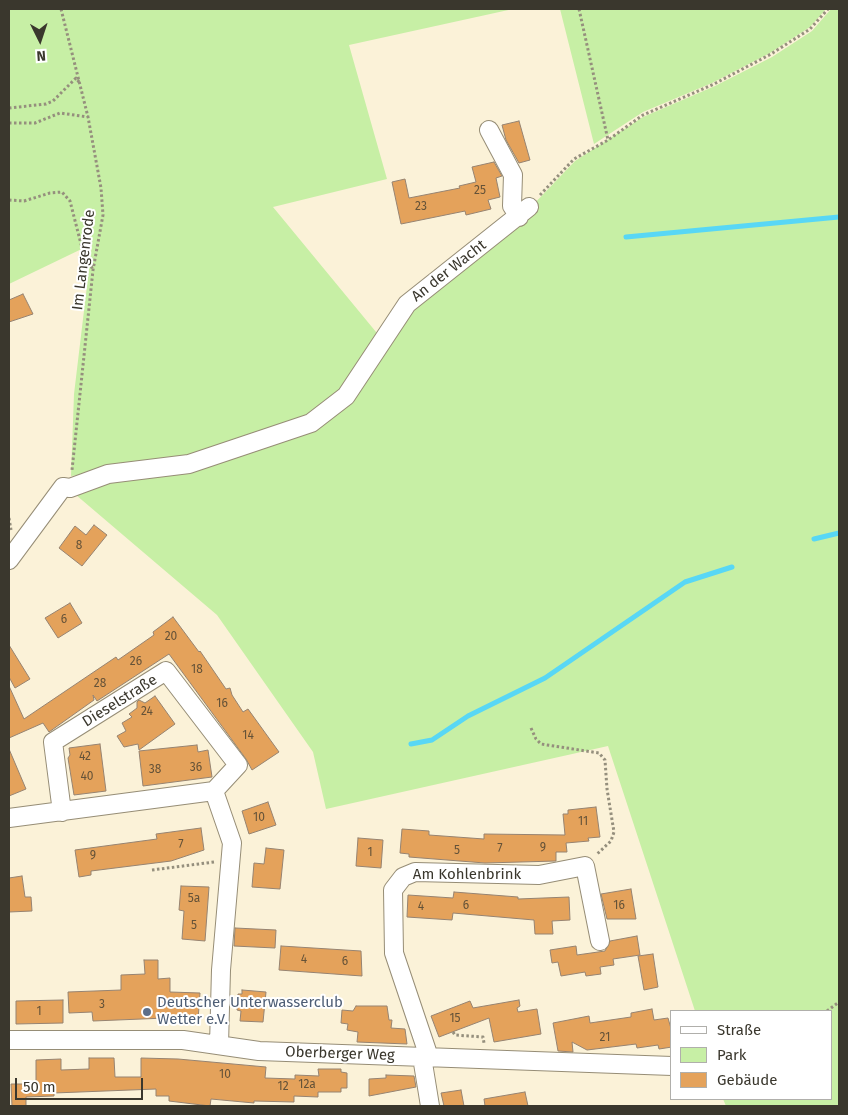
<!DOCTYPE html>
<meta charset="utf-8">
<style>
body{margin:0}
#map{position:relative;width:848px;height:1115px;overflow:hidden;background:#fbf2d8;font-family:"Fira Sans",sans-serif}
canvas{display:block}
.frame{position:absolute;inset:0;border:10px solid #3a372d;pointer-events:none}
.legend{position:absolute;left:670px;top:1010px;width:162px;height:90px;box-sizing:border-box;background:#fff;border:1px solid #b0afab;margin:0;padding:6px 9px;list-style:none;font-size:15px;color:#3a372d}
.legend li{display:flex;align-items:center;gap:10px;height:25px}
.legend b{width:25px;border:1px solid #b0afab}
.north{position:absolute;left:15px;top:15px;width:50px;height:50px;-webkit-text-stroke:4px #fff;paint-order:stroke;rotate:176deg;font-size:14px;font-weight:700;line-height:20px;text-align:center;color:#3a372d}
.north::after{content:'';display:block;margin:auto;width:18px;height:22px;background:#3a372d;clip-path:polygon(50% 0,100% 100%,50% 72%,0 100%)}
.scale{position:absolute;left:15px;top:1078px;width:128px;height:22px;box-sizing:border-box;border:2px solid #3a372d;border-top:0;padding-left:6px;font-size:15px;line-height:18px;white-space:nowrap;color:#3a372d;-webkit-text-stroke:4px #fff;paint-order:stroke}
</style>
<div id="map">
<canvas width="848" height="1115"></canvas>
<div class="frame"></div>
<ul class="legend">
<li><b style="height:6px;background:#fff"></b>Straße</li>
<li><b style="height:14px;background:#c7efa5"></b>Park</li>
<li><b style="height:14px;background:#e4a25b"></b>Gebäude</li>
</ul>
<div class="north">N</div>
<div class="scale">50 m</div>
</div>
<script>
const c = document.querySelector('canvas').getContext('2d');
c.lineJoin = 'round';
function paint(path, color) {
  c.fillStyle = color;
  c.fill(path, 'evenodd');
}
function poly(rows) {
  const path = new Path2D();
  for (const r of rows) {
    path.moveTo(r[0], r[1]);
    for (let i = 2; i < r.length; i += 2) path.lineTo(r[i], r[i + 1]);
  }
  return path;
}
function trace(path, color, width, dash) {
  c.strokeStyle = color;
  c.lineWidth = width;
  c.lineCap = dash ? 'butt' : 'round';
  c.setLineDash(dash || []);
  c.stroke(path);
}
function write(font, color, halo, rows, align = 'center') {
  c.font = font + ' "Fira Sans",sans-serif';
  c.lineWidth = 4;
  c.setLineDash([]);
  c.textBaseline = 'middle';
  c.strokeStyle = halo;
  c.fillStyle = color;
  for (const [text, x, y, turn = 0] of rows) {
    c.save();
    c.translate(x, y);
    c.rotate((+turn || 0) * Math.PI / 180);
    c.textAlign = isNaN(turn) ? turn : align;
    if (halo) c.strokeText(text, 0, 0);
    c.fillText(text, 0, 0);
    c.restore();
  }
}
const green = poly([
 [9,9,513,9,349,45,387,179,273,207,381,338,344,392,310,419,190,461,71,476,74,394,92,244,9,284],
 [560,9,826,9,810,27,770,53,712,83,643,112,594,144],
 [831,9,839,9,839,1106,726,1106,723,1099,832,1099,832,1011,695,1011,608,746,326,809,313,752,217,615,69,489,311,425,394,327,531,207,575,161,643,117,715,86,772,57,812,31]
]);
const stream = poly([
 [626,237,839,217],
 [814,539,839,533],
 [411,744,432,740,468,716,545,678,685,582,732,567]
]);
const building = poly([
 [519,121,530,160,519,163,506,140,502,125,519,121],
 [494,162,502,176,496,178,500,197,488,200,491,209,466,215,465,211,401,224,392,182,405,179,409,198,460,188,459,186,476,182,472,167,494,162],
 [23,294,33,314,9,322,9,300,23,294],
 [94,525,107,535,82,566,59,548,75,526,86,535,94,525],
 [70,603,82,623,58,638,45,618,70,603],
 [173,617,199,652,200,651,226,689,230,688,232,695,243,712,248,709,279,752,252,770,246,759,169,654,97,701,93,695,94,700,49,732,43,723,9,738,9,686,24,719,116,657,118,660,154,635,153,632,173,617],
 [9,645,30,679,15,688,9,677,9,645],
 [155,696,175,724,139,750,138,744,124,747,117,736,126,731,122,723,132,717,129,714,137,708,137,702,139,700,145,703,155,696],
 [100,744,106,791,74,795,68,758,70,755,69,748,100,744],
 [197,745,198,752,208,750,212,777,143,786,139,751,197,745],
 [9,749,26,789,9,796,9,749],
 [268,802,276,825,249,834,242,811,268,802],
 [596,807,600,837,588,838,589,841,566,843,567,852,556,852,556,861,485,863,409,857,409,854,400,853,402,829,429,831,429,835,484,839,484,834,565,835,563,814,568,814,568,810,596,807],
 [201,828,204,850,171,861,91,871,91,875,79,877,75,850,157,839,156,834,201,828],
 [358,838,383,840,381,868,356,866,358,838],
 [266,848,284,850,280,889,252,887,254,863,264,864,266,848],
 [22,876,25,897,31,897,32,911,9,912,9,878,22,876],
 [181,886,209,887,205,941,182,939,184,911,179,910,181,886],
 [631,889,636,919,607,919,601,894,631,889],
 [454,892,518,897,518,899,569,897,570,920,552,921,553,934,535,934,534,920,453,913,452,920,407,917,408,895,453,898,454,892],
 [235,928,276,930,275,948,234,946,235,928],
 [637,936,640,955,613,959,614,965,600,967,601,974,586,976,585,972,561,976,558,962,552,963,550,950,576,946,577,955,605,951,610,941,637,936],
 [281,946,361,951,362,976,279,970,281,946],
 [653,954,658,987,644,990,638,956,653,954],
 [144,960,158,960,158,979,170,978,170,992,200,993,198,1020,166,1018,93,1021,92,1012,69,1013,68,992,121,990,121,975,145,974,144,960],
 [242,990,266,992,263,1022,240,1021,241,1011,237,1010,238,994,242,994,242,990],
 [63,1000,63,1023,16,1024,16,1001,63,1000],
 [519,1000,520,1006,517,1008,518,1012,537,1009,541,1034,494,1042,489,1018,439,1037,431,1016,470,1001,473,1008,519,1000],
 [356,1006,387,1006,389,1020,392,1020,391,1028,405,1029,407,1044,357,1042,358,1032,347,1030,348,1024,341,1023,342,1010,353,1011,356,1006],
 [652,1009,654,1020,668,1018,672,1032,672,1047,659,1049,658,1045,637,1048,636,1044,587,1050,572,1042,573,1052,558,1051,553,1023,589,1016,590,1023,631,1017,631,1013,652,1009],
 [89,1058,114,1058,115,1077,141,1077,141,1058,178,1059,266,1067,265,1078,295,1079,295,1075,319,1076,318,1069,341,1069,341,1072,347,1073,347,1088,341,1088,341,1092,318,1092,318,1097,294,1096,294,1102,254,1101,254,1103,211,1099,210,1106,169,1101,169,1096,156,1096,156,1089,54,1093,54,1096,26,1097,26,1106,12,1106,11,1084,36,1084,36,1060,61,1059,61,1070,89,1069,89,1058],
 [386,1075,414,1076,416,1087,369,1096,369,1079,386,1078,386,1075],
 [461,1090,464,1106,444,1106,441,1093,461,1090],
 [525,1092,528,1106,485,1106,484,1099,525,1092]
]);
const path = poly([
 [61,9,88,117,101,188,103,215,93,270,72,470],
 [579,9,608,140],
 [9,108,46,104,53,101,76,78,79,82],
 [9,123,35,123,60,113,88,117],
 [540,195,574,159,608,140,643,115,714,84,771,54,810,29,828,9],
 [9,200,24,201,50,193,62,192,70,201,81,244,93,270],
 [9,518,11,530],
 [531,728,536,739,541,744,599,753,605,760,607,789,614,832,611,841,596,855],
 [152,870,214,862],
 [827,1011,839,1002],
 [453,1032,455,1035,483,1037,484,1043]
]);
const minor = poly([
 [489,130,513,175,512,206,519,217],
 [9,560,63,487,70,488,108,474,189,464,311,423,346,396,407,304,529,207],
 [62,812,53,742,166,671,238,765,214,791,232,843,221,970,219,1045],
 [9,818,214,791],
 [9,1040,183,1040,259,1051,672,1066],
 [422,1057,430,1106],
 [429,1057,394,953,393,890,403,877,415,872,539,875,585,866,600,941]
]);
const markers = [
 [147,1012,5,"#5c6f8a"]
];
const numberNames = [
 ["25",480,191],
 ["23",421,207],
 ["8",79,546],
 ["6",64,620],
 ["20",171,637],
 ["26",136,662],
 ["18",197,670],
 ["28",100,684],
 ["16",222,704],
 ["24",147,712],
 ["14",248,736],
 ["42",85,757],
 ["36",196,768],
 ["38",155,770],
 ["40",87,777],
 ["10",259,818],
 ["11",583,822],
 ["7",181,845],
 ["9",543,848],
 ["7",500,849],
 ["5",457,851],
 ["1",370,853],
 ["9",93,856],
 ["5a",194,899],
 ["6",466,906],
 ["16",619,906],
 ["4",421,907],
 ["5",194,926],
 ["4",304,960],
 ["6",345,962],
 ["3",102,1005],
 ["1",39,1012],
 ["15",455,1019],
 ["21",605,1038],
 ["10",225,1075],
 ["12a",307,1085],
 ["12",283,1087]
];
const streetNames = [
 ["Im Langenrode",84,260,-83],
 ["An der Wacht",449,271,-38],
 ["Dieselstraße",120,701,-32],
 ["Am Kohlenbrink",467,875],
 ["Oberberger Weg",340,1054,2]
];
const serviceNames = [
 ["Deutscher Unterwasserclub",157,1003],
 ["Wetter e.V.",157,1020]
];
paint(green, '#c7efa5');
trace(stream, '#58d7f5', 5);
paint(building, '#e4a25b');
trace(building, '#968371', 1);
trace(minor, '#968d76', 20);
trace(path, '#958f7d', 3, [2.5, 2.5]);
trace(minor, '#fff', 18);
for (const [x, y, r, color] of markers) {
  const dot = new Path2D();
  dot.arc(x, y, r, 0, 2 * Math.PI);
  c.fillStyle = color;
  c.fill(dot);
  trace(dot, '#fff', 2);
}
write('12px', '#645238', null, numberNames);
write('15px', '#3a372d', '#fff', streetNames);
write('15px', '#4e5e75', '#fff', serviceNames, 'left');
</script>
